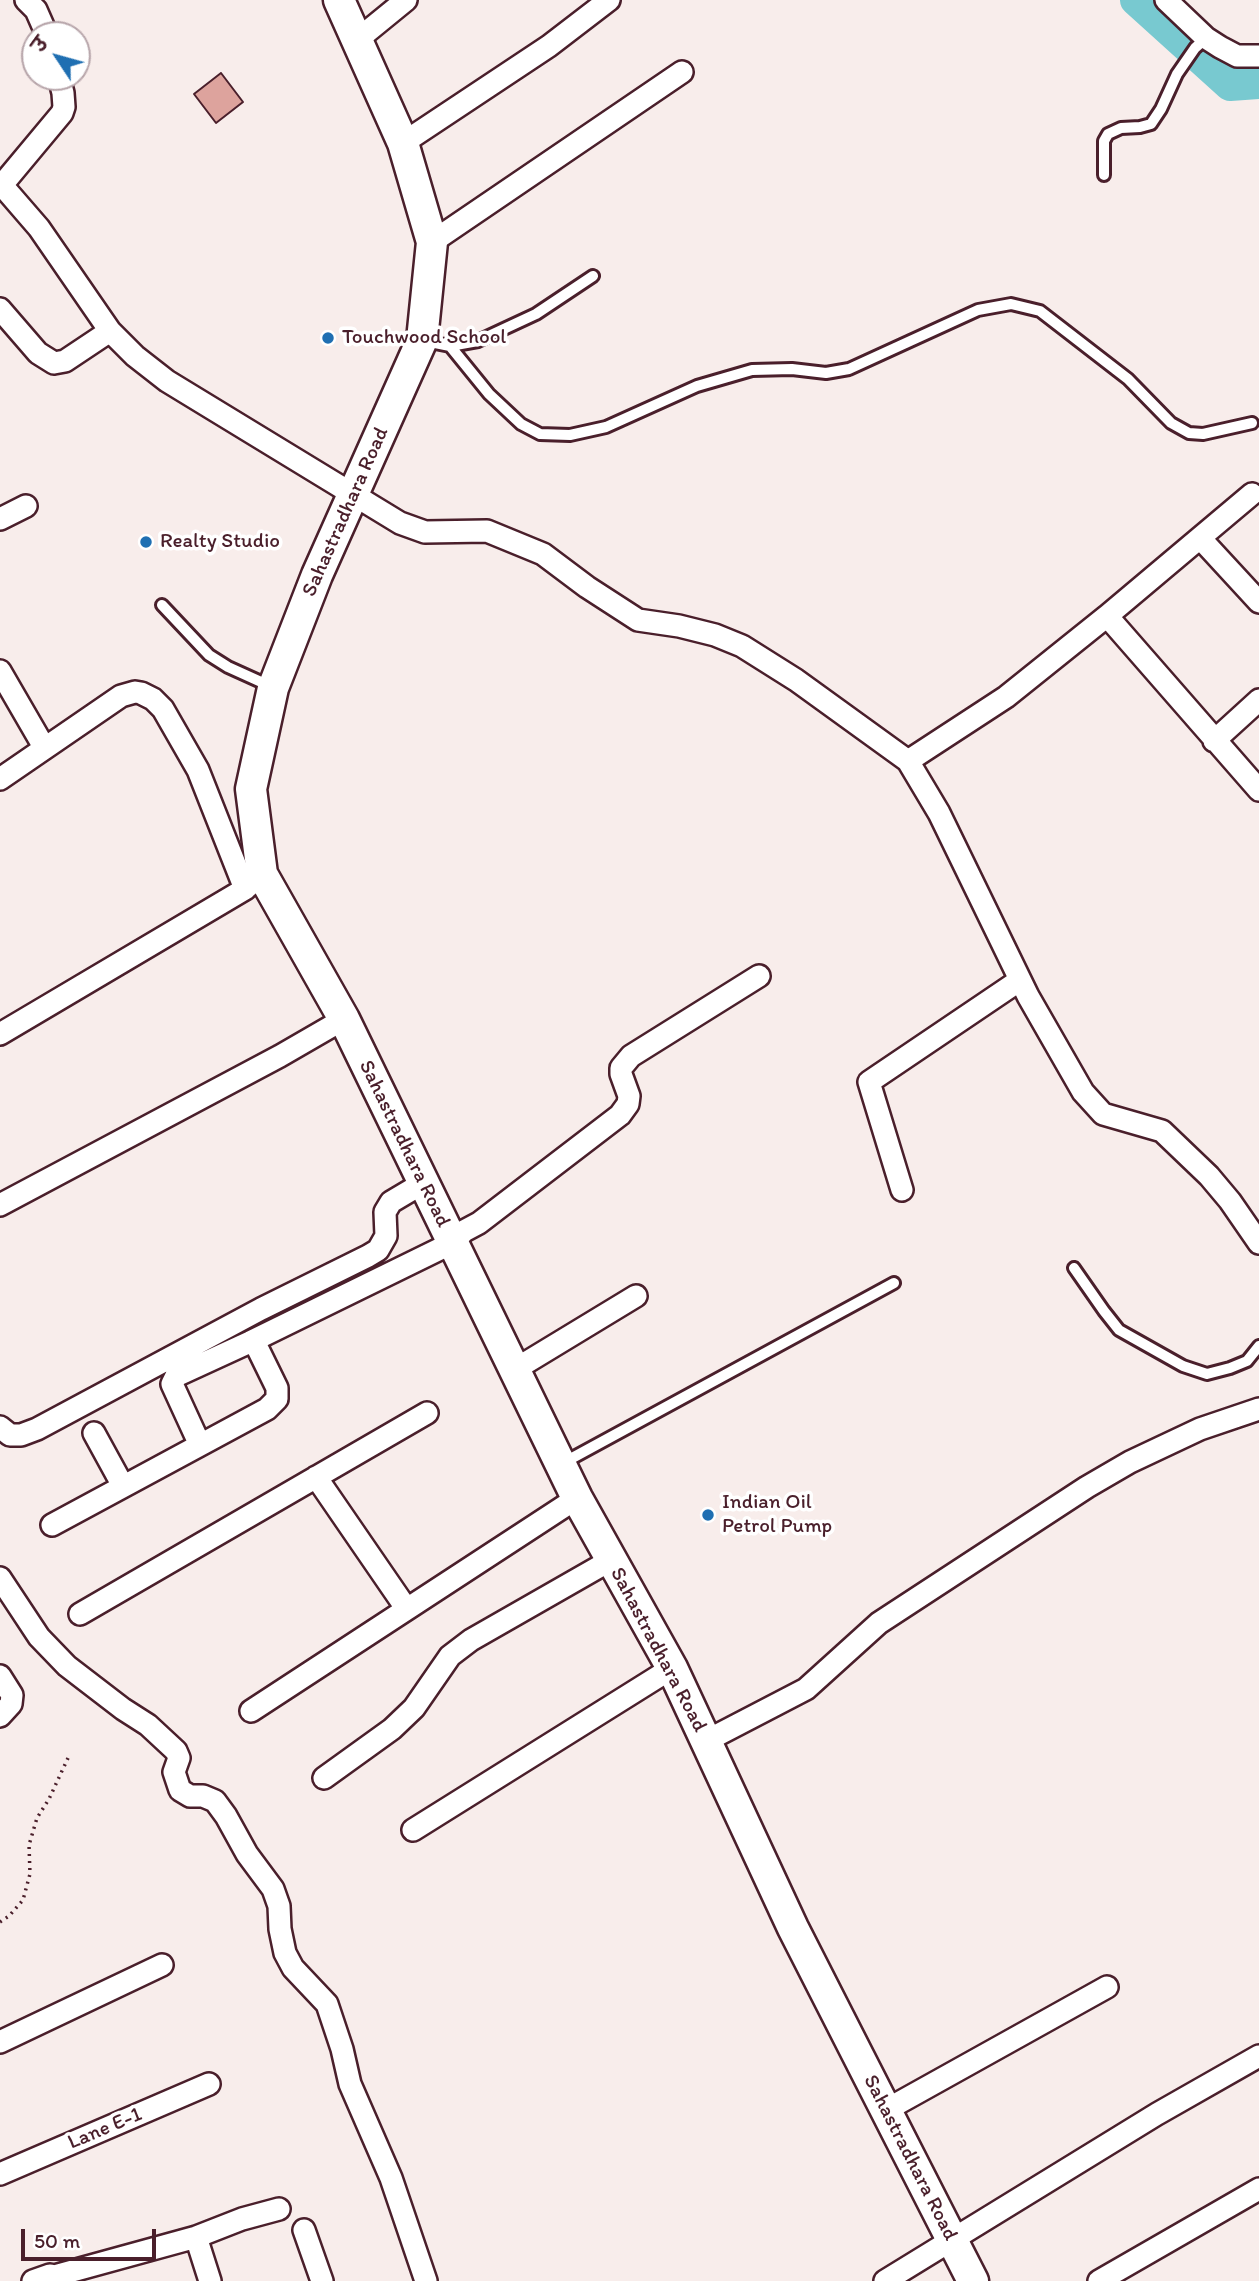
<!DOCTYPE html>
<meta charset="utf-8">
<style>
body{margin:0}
#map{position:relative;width:1259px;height:2281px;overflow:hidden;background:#f8edeb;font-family:Itim,"Playpen Sans Deva",sans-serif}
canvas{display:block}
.north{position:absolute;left:21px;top:21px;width:70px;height:70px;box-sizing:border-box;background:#fff;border:2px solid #b7a5aa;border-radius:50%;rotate:306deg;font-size:19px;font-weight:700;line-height:28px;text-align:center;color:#4a1f2b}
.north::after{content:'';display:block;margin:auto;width:24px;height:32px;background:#1f6fb2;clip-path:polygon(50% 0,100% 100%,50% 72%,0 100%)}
.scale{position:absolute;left:21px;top:2229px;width:135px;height:32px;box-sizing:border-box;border:4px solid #4a1f2b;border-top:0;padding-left:9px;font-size:21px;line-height:24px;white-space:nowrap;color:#4a1f2b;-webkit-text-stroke:5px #fff;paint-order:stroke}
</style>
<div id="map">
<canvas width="1259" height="2281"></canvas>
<div class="north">उ</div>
<div class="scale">50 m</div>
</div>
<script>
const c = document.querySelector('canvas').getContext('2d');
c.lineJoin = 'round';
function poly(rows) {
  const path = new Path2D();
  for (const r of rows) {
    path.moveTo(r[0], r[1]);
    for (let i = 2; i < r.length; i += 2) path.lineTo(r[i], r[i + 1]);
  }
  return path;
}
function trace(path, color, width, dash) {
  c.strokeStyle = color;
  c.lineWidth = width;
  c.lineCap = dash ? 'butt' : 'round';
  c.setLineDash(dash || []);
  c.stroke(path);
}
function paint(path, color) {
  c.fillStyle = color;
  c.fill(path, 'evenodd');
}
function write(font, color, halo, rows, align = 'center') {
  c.font = font + ' Itim,sans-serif';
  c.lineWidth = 7;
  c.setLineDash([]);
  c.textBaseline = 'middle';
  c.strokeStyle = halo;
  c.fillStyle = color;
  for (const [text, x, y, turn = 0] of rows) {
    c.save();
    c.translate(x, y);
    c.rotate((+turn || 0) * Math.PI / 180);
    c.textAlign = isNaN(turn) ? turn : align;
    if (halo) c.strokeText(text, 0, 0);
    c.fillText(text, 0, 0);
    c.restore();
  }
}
const river = poly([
 [1136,0,1230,85,1259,83]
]);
const building = poly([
 [221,73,243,102,216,123,194,94,221,73]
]);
const path = poly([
 [0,1922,9,1916,23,1900,30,1874,29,1845,37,1818,49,1799,68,1758]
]);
const service = poly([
 [1104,175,1104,141,1108,134,1121,128,1140,127,1151,124,1161,109,1177,74,1195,48,1206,38],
 [425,341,450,346,478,341,536,314,593,276],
 [450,346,489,394,521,424,540,434,570,435,606,427,697,386,752,370,792,369,826,373,849,369,978,310,1011,304,1040,311,1128,379,1171,423,1189,433,1203,434,1252,423],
 [162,605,209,655,228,667,270,686],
 [1074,1268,1104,1311,1119,1330,1183,1366,1207,1374,1230,1368,1247,1361,1259,1346],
 [563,1463,894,1283]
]);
const minor = poly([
 [26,0,36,10,47,35],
 [1166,0,1206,38,1220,47,1237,56,1259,56],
 [357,40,406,0],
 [403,143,549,46,609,0],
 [0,183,39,228,110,331,135,356,167,381,400,523,425,532,487,531,543,554,587,587,638,620,679,626,715,635,742,646,796,680,908,761,939,813,1028,996,1083,1092,1103,1114,1162,1131,1209,1176,1230,1201,1259,1243],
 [2,185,62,113,64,107,63,93,59,77],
 [432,242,682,72],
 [0,309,38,353,54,363,65,361,110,331],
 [0,519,26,506],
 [1201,539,1259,602],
 [1107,616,1252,494],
 [0,671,44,747],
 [1214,741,1259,700],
 [908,761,1006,697,1107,616,1259,790],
 [0,779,121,696,135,692,141,693,153,699,163,709,198,770,245,889],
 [0,1034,245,889,255,880],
 [902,1190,869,1082,1020,980],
 [0,1205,280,1056,344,1019],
 [514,1370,636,1296],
 [0,1427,10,1435,21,1435,37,1429,261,1309,368,1256,378,1250,386,1236,385,1212,391,1202,423,1183],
 [94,1433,123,1486],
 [200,1445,172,1384,176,1376,250,1342,452,1243,464,1231,479,1223,620,1115,628,1104,629,1096,621,1074,621,1068,631,1056,759,976],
 [316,1477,406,1608],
 [52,1525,267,1409,277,1399,277,1388,254,1341],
 [0,1578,39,1637,67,1666,123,1709,148,1725,176,1751,179,1758,174,1772,180,1790,190,1796,203,1796,215,1801,226,1816,247,1854,273,1889,279,1906,280,1929,285,1953,293,1968,327,2004,342,2049,350,2084,391,2178,426,2281],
 [80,1614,427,1413],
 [0,1676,12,1695,11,1704,0,1716],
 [251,1711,577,1498],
 [706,1741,806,1689,879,1623,1087,1487,1130,1462,1200,1429,1259,1409],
 [324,1778,392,1729,414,1708,450,1656,471,1640,611,1560],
 [413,1830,672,1668],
 [0,2042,162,1965],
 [886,2110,1107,1987],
 [0,2174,209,2084],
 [304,2230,322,2281],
 [196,2237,210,2281],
 [33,2281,50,2275,54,2276,196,2237,242,2219,279,2209],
 [885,2281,1157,2114,1259,2056],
 [1099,2281,1259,2189]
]);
const secondary = poly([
 [339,0,403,143,432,242,422,340,317,575,273,688,251,789,262,874,344,1019,577,1498,672,1668,793,1928,973,2281]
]);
const markers = [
 [328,338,7,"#1f6fb2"],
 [146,542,7,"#1f6fb2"],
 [708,1515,7,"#1f6fb2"]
];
const poiNames = [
 ["Touchwood School",342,338],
 ["Realty Studio",160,542],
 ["Indian Oil",722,1503],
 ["Petrol Pump",722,1527]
];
const streetNames = [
 ["Sahastradhara Road",346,512,-66],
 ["Sahastradhara Road",404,1144,64],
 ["Sahastradhara Road",658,1650,62],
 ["Lane E-1",105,2129,-23],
 ["Sahastradhara Road",910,2158,63]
];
trace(river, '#78c9d0', 32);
paint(building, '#dda39d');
trace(building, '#4a1f2b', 2);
trace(service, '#4a1f2b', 16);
trace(minor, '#4a1f2b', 26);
trace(secondary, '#4a1f2b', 35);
trace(path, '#4a1f2b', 3.5, [2, 5]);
trace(service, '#fff', 10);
trace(minor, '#fff', 21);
trace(secondary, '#fff', 30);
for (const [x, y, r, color] of markers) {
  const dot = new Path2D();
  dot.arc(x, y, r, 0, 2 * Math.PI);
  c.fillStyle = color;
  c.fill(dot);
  trace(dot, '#fff', 2.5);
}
write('21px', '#4a1f2b', '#fff', poiNames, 'left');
write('21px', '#4a1f2b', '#fff', streetNames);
</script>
